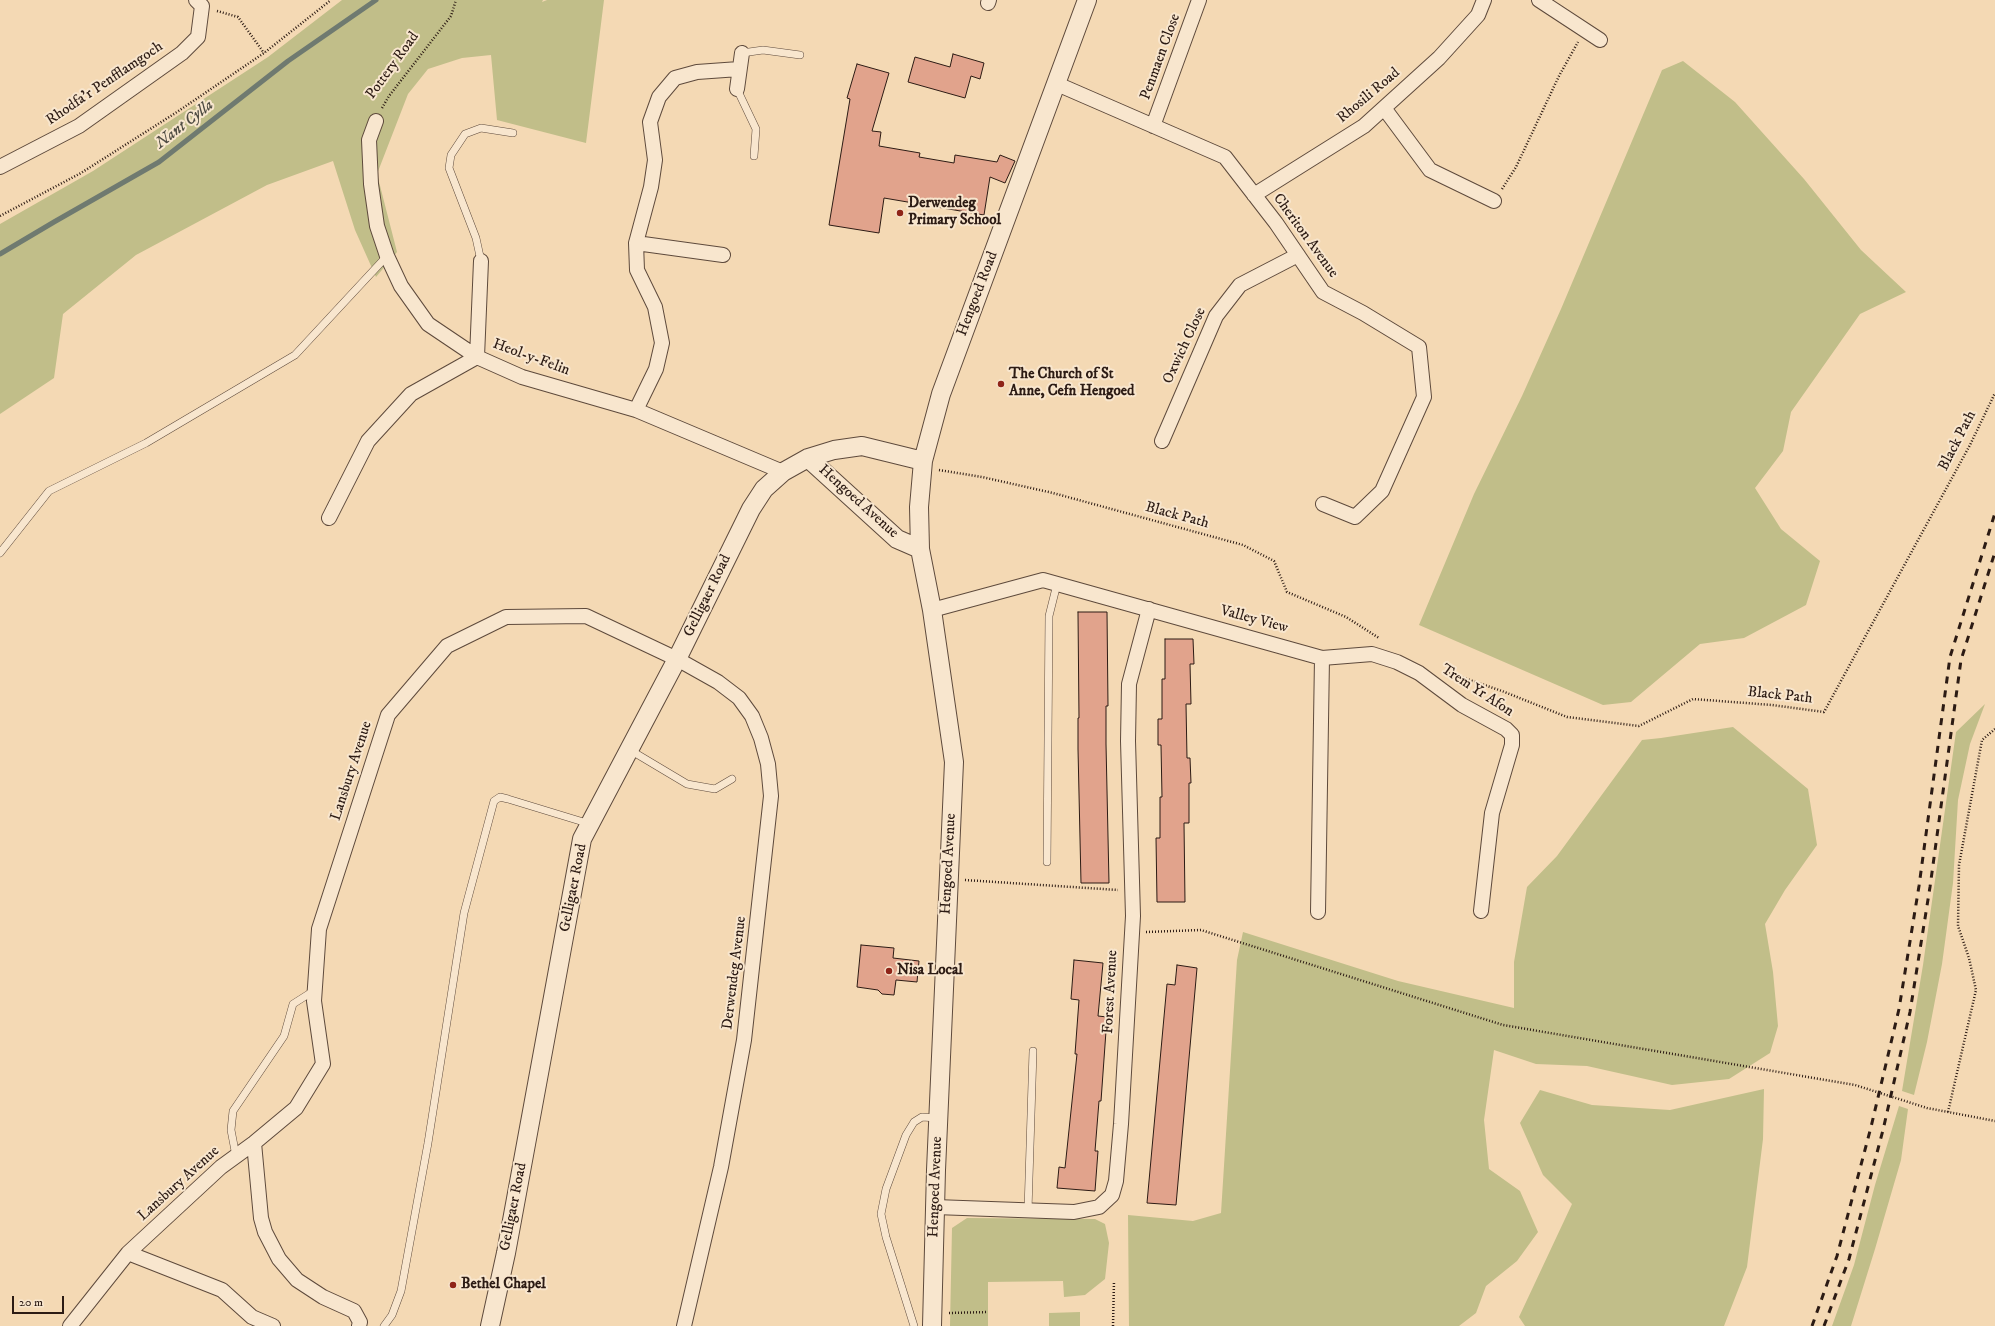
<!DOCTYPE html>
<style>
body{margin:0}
#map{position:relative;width:1995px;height:1326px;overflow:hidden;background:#f4d9b4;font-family:"IM FELL DW Pica",serif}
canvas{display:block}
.scale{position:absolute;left:12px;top:1296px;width:52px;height:18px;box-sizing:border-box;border:2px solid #2c1b14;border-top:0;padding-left:5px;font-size:12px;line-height:14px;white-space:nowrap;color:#2c1b14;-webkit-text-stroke:3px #f8e6ce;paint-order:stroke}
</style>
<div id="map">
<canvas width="1995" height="1326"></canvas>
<div class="scale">20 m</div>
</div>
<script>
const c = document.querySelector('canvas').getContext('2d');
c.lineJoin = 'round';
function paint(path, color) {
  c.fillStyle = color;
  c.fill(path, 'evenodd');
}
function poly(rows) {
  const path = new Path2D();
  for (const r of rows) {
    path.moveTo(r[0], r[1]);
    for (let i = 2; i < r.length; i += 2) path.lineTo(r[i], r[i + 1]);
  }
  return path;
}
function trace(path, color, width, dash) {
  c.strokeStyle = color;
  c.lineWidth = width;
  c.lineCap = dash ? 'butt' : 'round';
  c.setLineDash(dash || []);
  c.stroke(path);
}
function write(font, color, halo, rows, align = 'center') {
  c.font = font + ' "IM FELL DW Pica",serif';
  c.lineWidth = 4;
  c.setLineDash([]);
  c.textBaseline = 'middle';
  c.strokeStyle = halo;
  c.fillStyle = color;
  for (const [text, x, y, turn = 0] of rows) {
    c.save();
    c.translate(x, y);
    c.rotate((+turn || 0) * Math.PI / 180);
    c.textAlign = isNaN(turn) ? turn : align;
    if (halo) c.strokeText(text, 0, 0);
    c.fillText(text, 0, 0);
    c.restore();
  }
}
const green = poly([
 [342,0,543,0,542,2,547,0,604,0,586,143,497,120,491,55,462,58,428,69,408,94,377,174,397,252,376,277,355,230,333,161,267,185,136,255,63,314,54,378,0,414,0,224,93,171,268,57],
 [1683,61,1735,102,1804,179,1861,250,1906,292,1860,314,1791,412,1783,451,1755,488,1781,529,1820,561,1806,605,1744,638,1700,644,1631,702,1603,705,1419,625,1474,494,1522,396,1561,309,1662,70],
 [1985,704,1970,744,1958,800,1953,883,1942,964,1927,1042,1914,1095,1902,1091,1923,965,1956,732],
 [1733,727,1808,789,1817,845,1785,890,1765,924,1773,972,1778,1026,1770,1053,1729,1079,1672,1085,1587,1066,1536,1064,1494,1050,1484,1120,1489,1169,1520,1191,1538,1232,1517,1261,1486,1286,1476,1313,1459,1326,1129,1326,1128,1215,1193,1221,1221,1213,1237,960,1243,932,1398,981,1514,1008,1514,962,1527,887,1557,856,1642,740,1661,738],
 [1764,1089,1763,1139,1747,1267,1724,1326,1525,1326,1519,1317,1572,1204,1543,1175,1520,1123,1540,1090,1592,1105,1670,1110],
 [1899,1106,1908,1109,1901,1160,1875,1249,1851,1326,1832,1326,1854,1265,1875,1185],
 [967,1218,1095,1219,1105,1224,1109,1243,1105,1279,1085,1295,1064,1297,1063,1281,988,1282,988,1326,950,1326,952,1228],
 [1080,1312,1080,1326,1049,1326,1049,1313]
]);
const stream = poly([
 [0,254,54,222,159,162,288,61,376,0]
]);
const building = poly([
 [953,54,984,63,980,79,971,76,965,98,908,82,915,57,950,67,953,54],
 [857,64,889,73,872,131,881,132,879,146,920,153,919,157,954,163,955,155,997,162,1000,155,1015,161,1005,183,990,177,984,215,884,198,879,233,829,225,850,99,847,98,857,64],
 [1078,612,1107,612,1108,706,1106,706,1106,744,1109,883,1081,883,1078,749,1078,718,1079,718,1078,612],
 [1165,639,1193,639,1194,664,1190,664,1191,704,1186,704,1187,758,1190,758,1191,783,1189,783,1189,823,1184,823,1185,902,1157,902,1156,838,1160,838,1160,797,1162,797,1161,745,1158,745,1158,719,1162,719,1162,679,1165,679,1165,639],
 [861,945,894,948,893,958,919,961,917,982,896,980,894,995,882,994,878,990,857,987,861,945],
 [1074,960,1103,963,1098,1016,1107,1017,1101,1101,1099,1101,1095,1151,1098,1151,1095,1191,1057,1188,1059,1167,1065,1168,1077,1054,1075,1054,1079,1000,1071,999,1074,960],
 [1177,965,1197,968,1176,1205,1147,1203,1167,984,1175,985,1177,965]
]);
const path = poly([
 [217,11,238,17,264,53],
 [382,108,389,96,451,16,456,0],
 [1502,189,1516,167,1559,76,1578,42],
 [0,216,81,173,177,112,264,53,331,0],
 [939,470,982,477,1053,493,1243,545,1274,561,1287,592,1346,617,1379,638],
 [1446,672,1502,691,1567,717,1639,726,1693,699,1772,705,1824,712,1970,445,1995,393],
 [965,880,1118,890],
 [1146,932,1201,930,1503,1025,1855,1085,1927,1108,1995,1121],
 [1948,1112,1976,990,1969,958,1958,926,1959,865,1982,740,1995,729],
 [949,1313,988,1312],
 [1113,1326,1114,1281]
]);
const service = poly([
 [742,53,763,50,800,55],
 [737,89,756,129,754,156],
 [481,261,476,238,449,168,451,155,465,134,481,128,513,133],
 [0,553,49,491,146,443,295,355,387,256],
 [630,750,687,784,715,789,732,779],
 [1047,862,1049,616,1057,584],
 [236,1156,231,1130,233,1111,284,1036,293,1004,315,990],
 [1028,1210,1033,1051],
 [384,1326,392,1315,401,1291,428,1143,464,913,494,801,500,797,508,799,590,824],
 [914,1326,886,1237,881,1214,886,1189,906,1135,914,1122,922,1117,938,1118]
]);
const minor = poly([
 [1539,0,1600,40],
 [988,3,989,0],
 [1057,84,1225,157,1276,223,1323,292,1363,313,1419,347,1424,397,1382,491,1355,517,1323,504],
 [737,89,742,53],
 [1384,108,1430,170,1494,201],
 [376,121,369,140,371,184,377,226,387,256,401,286,428,324,477,357],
 [1153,126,1199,0],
 [0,167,79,126,182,53,198,37,202,6,196,0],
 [1254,195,1364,126,1439,58,1478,15,1484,0],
 [636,243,723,255],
 [477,357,481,261],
 [636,410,656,369,662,343,655,307,637,270,636,243,651,187,655,160,650,122,659,97,675,78,697,72,739,69],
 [1162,441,1216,316,1240,285,1298,255],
 [329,518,368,441,411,394,477,357,522,377,636,410,783,472],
 [932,610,1043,580,1322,658,1318,912],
 [1322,658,1372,654,1397,662,1419,673,1462,705,1506,729,1512,735,1512,745,1492,813,1481,911],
 [254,1143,261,1218,265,1232,279,1259,297,1280,323,1297,354,1311,360,1322,359,1326],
 [935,1207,1074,1212,1099,1207,1112,1195,1116,1181,1121,1124,1133,916,1128,741,1129,684,1149,609],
 [128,1253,222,1290,252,1317,273,1326],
 [70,1326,128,1253,221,1167,254,1143,296,1108,323,1064,314,1001,319,929,388,715,447,646,506,617,586,616,677,659,718,682,739,698,752,716,761,738,768,764,771,796,744,1040,721,1167,684,1326]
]);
const tertiary = poly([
 [808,458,897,539,920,549,932,610,954,762,936,1170,932,1326],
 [920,549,919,507,923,461,941,394,1087,0],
 [490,1326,506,1253,582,839,677,659,751,509,764,489,783,472,808,458,834,450,862,446,923,461]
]);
const rail = poly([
 [1812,1326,1837,1256,1871,1127,1899,1009,1919,886,1950,657,1995,513],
 [1824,1326,1849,1259,1883,1130,1910,1012,1930,887,1961,660,1995,552]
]);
const markers = [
 [900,213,4,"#8f2418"],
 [1001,384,4,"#8f2418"],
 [889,971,4,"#8f2418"],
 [453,1285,4,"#8f2418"]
];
const streetNames = [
 ["Penmaen Close",1161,57,-70],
 ["Pottery Road",393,66,-54],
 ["Rhodfa'r Penfflamgoch",105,84,-34],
 ["Rhosili Road",1369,96,-40],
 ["Cheriton Avenue",1305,236,54],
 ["Hengoed Road",978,294,-69],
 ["Oxwich Close",1185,346,-65],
 ["Heol-y-Felin",531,358,20],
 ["Black Path",1958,441,-63],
 ["Hengoed Avenue",858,502,42],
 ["Black Path",1177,516,15],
 ["Gelligaer Road",708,596,-64],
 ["Valley View",1254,620,15],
 ["Trem Yr Afon",1477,691,33],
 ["Black Path",1780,696,6],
 ["Lansbury Avenue",352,771,-72],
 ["Hengoed Avenue",949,864,-87],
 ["Gelligaer Road",574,888,-79],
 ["Derwendeg Avenue",735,973,-83],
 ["Forest Avenue",1111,992,-87],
 ["Lansbury Avenue",179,1184,-42],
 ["Hengoed Avenue",936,1187,-88],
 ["Gelligaer Road",514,1207,-79]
];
const poiNames = [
 ["Derwendeg",908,204],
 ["Primary School",908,221],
 ["The Church of St",1009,375],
 ["Anne, Cefn Hengoed",1009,392],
 ["Nisa Local",897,971],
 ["Bethel Chapel",461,1285]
];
const waterNames = [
 ["Nant Cylla",185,125,-38]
];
paint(green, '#c1be89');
trace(stream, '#6f7a70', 5);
paint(building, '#e1a38c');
trace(building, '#2c1b14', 1);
trace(service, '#5e4a3c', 8);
trace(minor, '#5e4a3c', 16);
trace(tertiary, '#5e4a3c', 20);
trace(path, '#2c1b14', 2.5, [1, 2]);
trace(service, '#f8e6ce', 7);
trace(minor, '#f8e6ce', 14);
trace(tertiary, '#f8e6ce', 18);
trace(rail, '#2c1b14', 3, [7, 7]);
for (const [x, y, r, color] of markers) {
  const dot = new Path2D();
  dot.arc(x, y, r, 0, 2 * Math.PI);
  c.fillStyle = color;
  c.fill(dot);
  trace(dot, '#f8e6ce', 1.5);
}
write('15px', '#2c1b14', '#f8e6ce', streetNames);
write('bold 15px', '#2c1b14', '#f8e6ce', poiNames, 'left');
write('italic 16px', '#4e4b42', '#f8e6ce', waterNames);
</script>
